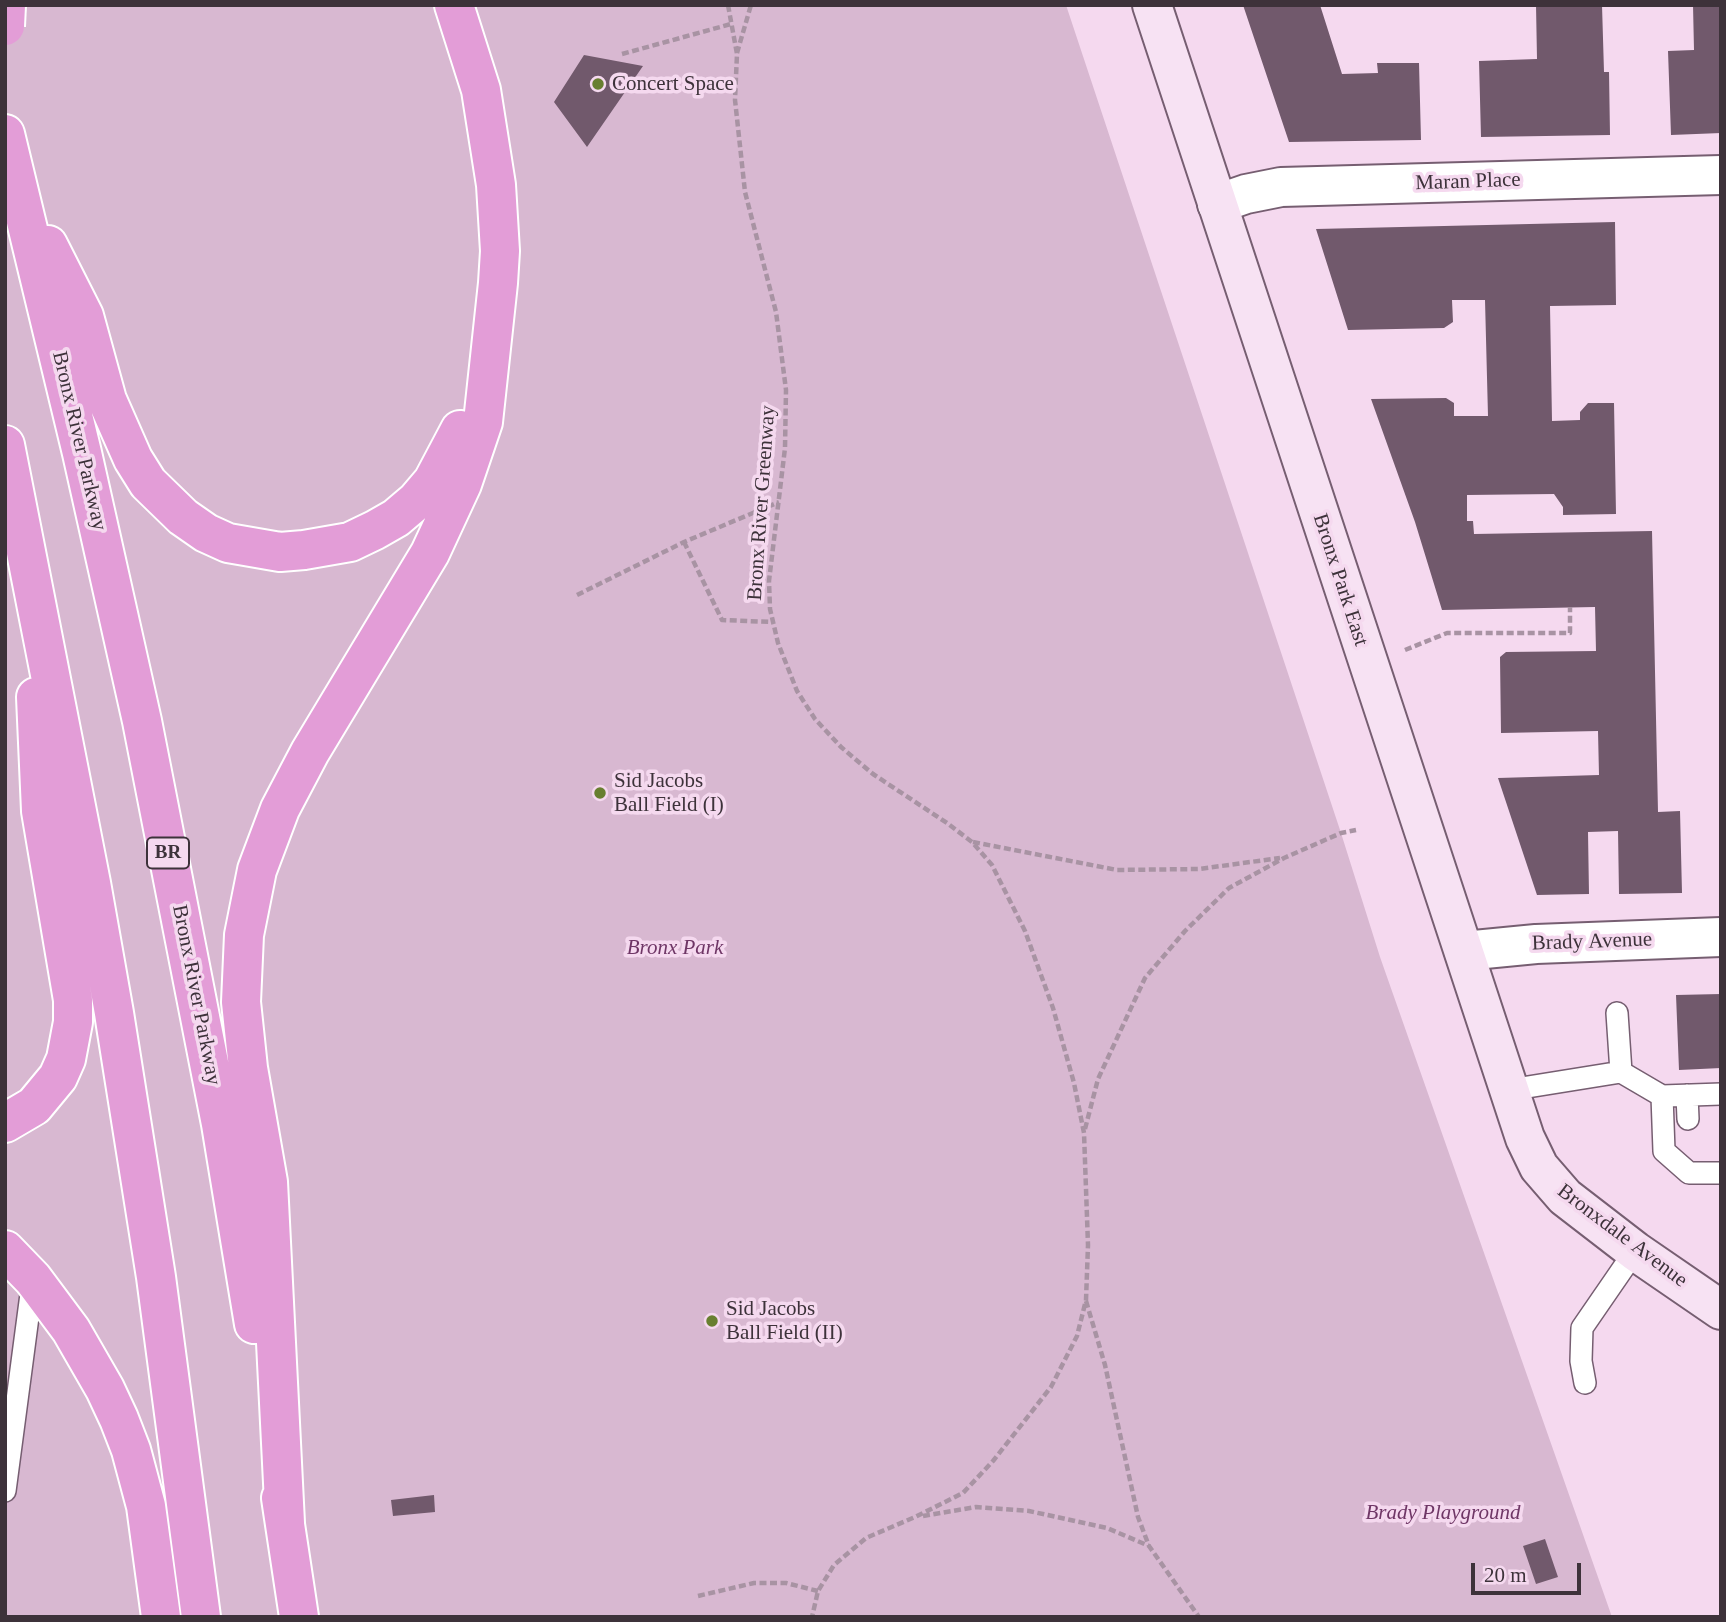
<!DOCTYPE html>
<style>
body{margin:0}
#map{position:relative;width:1726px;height:1622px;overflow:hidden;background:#f5d9ef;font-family:Georgia,serif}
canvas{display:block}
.frame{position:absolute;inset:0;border:7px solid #3d323a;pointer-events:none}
.scale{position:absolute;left:1471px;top:1563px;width:110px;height:32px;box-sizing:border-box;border:4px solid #3d323a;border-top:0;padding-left:9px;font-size:21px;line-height:24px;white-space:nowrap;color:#3d323a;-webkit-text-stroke:5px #f5d9ef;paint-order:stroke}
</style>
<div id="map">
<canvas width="1726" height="1622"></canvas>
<div class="frame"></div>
<div class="scale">20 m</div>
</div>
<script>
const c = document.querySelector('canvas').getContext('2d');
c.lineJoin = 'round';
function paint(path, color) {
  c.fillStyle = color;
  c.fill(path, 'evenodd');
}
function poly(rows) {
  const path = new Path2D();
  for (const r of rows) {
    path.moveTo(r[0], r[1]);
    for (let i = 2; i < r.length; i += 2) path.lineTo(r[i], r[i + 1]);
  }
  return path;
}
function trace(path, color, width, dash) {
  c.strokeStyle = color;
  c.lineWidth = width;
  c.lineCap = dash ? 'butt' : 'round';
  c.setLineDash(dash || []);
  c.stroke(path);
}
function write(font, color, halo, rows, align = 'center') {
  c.font = font + ' Georgia,serif';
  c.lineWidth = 7;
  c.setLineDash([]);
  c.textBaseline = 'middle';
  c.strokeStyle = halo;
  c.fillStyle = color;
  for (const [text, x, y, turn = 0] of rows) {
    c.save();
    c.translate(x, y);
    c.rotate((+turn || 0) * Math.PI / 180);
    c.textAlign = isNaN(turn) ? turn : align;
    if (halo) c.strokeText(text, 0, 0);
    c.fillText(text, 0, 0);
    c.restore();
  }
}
const green = poly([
 [5,5,1066,5,1341,833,1380,957,1612,1617,5,1617]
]);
const building = poly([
 [1243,5,1320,5,1342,74,1378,73,1377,63,1419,63,1421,140,1289,142],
 [1536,5,1602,5,1604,72,1609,72,1610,135,1481,137,1479,61,1537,59],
 [1693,5,1721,5,1721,133,1671,135,1668,51,1694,50],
 [584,55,643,66,587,147,554,102],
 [1615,222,1616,305,1550,306,1552,421,1580,420,1580,412,1588,403,1614,403,1616,514,1563,515,1563,507,1554,494,1467,495,1467,521,1473,521,1474,534,1652,531,1658,812,1680,811,1682,893,1619,894,1618,831,1588,832,1589,894,1537,895,1498,778,1599,775,1598,731,1501,733,1500,657,1506,652,1596,651,1595,607,1442,610,1415,522,1371,399,1446,398,1454,403,1454,416,1488,416,1485,300,1452,300,1453,322,1444,328,1348,330,1316,229],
 [1721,994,1721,1068,1679,1070,1676,995],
 [434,1495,435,1512,393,1516,391,1500],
 [1545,1539,1558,1577,1536,1584,1523,1546]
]);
const path = poly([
 [728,5,737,54,735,100,745,192,776,312,786,390,785,448,769,581,770,609,778,643,797,691,815,719,841,747,873,774,947,823,972,842,992,865,1025,931,1053,1008,1074,1083,1084,1133,1088,1245,1086,1300,1077,1336,1051,1387,993,1461,963,1493,915,1517,866,1538,834,1565,818,1591,812,1617],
 [737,53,751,5],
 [622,54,731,24],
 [684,542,722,620,772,622],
 [577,595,684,542,779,502],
 [1405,650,1447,633,1570,633,1570,607],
 [973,842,1117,870,1199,869,1280,858],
 [1085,1129,1098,1079,1145,978,1185,931,1229,888,1284,858,1341,833,1356,830],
 [1086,1301,1105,1365,1138,1517,1149,1546,1199,1617],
 [923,1516,976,1507,1029,1511,1107,1528,1149,1546],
 [698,1596,754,1583,786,1583,818,1591]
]);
const service = poly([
 [1621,1072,1662,1096,1721,1094],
 [1509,1090,1621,1072,1617,1013],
 [1687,1095,1688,1119],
 [1662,1096,1664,1151,1689,1173,1721,1173],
 [1585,1383,1581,1361,1582,1328,1635,1251],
 [5,1491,33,1279]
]);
const minor = poly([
 [1217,204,1246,194,1281,187,1721,175],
 [1464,951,1536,944,1721,937]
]);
const secondary = poly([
 [1152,5,1525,1138,1539,1167,1565,1197,1635,1251,1721,1310]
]);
const motorway = poly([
 [5,134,82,453,142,721,221,1124,254,1324],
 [48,245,84,316,107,400,133,459,148,483,183,517,206,533,228,543,280,552,304,550,350,542,375,530,396,518,416,501,433,481,460,430],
 [5,445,91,883,114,1013,156,1277,201,1617],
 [5,1123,34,1106,58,1077,66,1059,73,1022,73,1000,41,811,36,697],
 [5,1250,33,1279,71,1330,105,1389,119,1419,131,1450,146,1506,161,1617],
 [281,1498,299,1617],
 [285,1523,268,1182,248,1068,241,1002,244,935,257,870,280,809,310,752,430,553,462,484,483,422,498,283,500,251,496,185,481,90,454,5]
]);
const motorwayBridge = poly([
 [5,26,6,5]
]);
const markers = [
 [598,84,7,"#687f30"],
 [600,793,7,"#687f30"],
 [712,1321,7,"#687f30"]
];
const shields = [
 [168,853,42]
];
const shieldNames = [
 ["BR",168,853]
];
const poiNames = [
 ["Concert Space",612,84],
 ["Sid Jacobs",614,781],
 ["Ball Field (I)",614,805],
 ["Sid Jacobs",726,1309],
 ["Ball Field (II)",726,1333]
];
const streetNames = [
 ["Maran Place",1468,182,-2],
 ["Bronx River Parkway",79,441,77],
 ["Bronx River Greenway",762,503,-86],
 ["Bronx Park East",1340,580,72],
 ["Brady Avenue",1592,942,-2],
 ["Bronx River Parkway",196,995,79],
 ["Bronxdale Avenue",1622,1236,37]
];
const parkNames = [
 ["Bronx Park",675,948],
 ["Brady Playground",1443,1513]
];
paint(green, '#d8b8d1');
paint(building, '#71596c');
trace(service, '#765e71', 24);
trace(minor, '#765e71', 42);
trace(secondary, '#765e71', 42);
trace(motorway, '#fff', 42);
trace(path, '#a893a3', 4.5, [7, 3.5]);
trace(service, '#fff', 21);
trace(minor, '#fff', 38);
trace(secondary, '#f7e2f3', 38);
trace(motorway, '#e39dd7', 38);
trace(motorwayBridge, '#fff', 42, []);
trace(motorwayBridge, '#e39dd7', 38);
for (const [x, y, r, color] of markers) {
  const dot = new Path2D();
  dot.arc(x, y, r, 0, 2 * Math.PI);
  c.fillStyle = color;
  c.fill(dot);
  trace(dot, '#f5d9ef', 2.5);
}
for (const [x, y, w] of shields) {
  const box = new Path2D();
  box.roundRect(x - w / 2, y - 15.5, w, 31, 5);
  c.fillStyle = '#f5d9ef';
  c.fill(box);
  trace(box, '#3d323a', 2);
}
write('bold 19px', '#3d323a', null, shieldNames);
write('21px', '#3d323a', '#f5d9ef', poiNames, 'left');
write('21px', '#3d323a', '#f5d9ef', streetNames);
write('italic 21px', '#6f3666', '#f5d9ef', parkNames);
</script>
